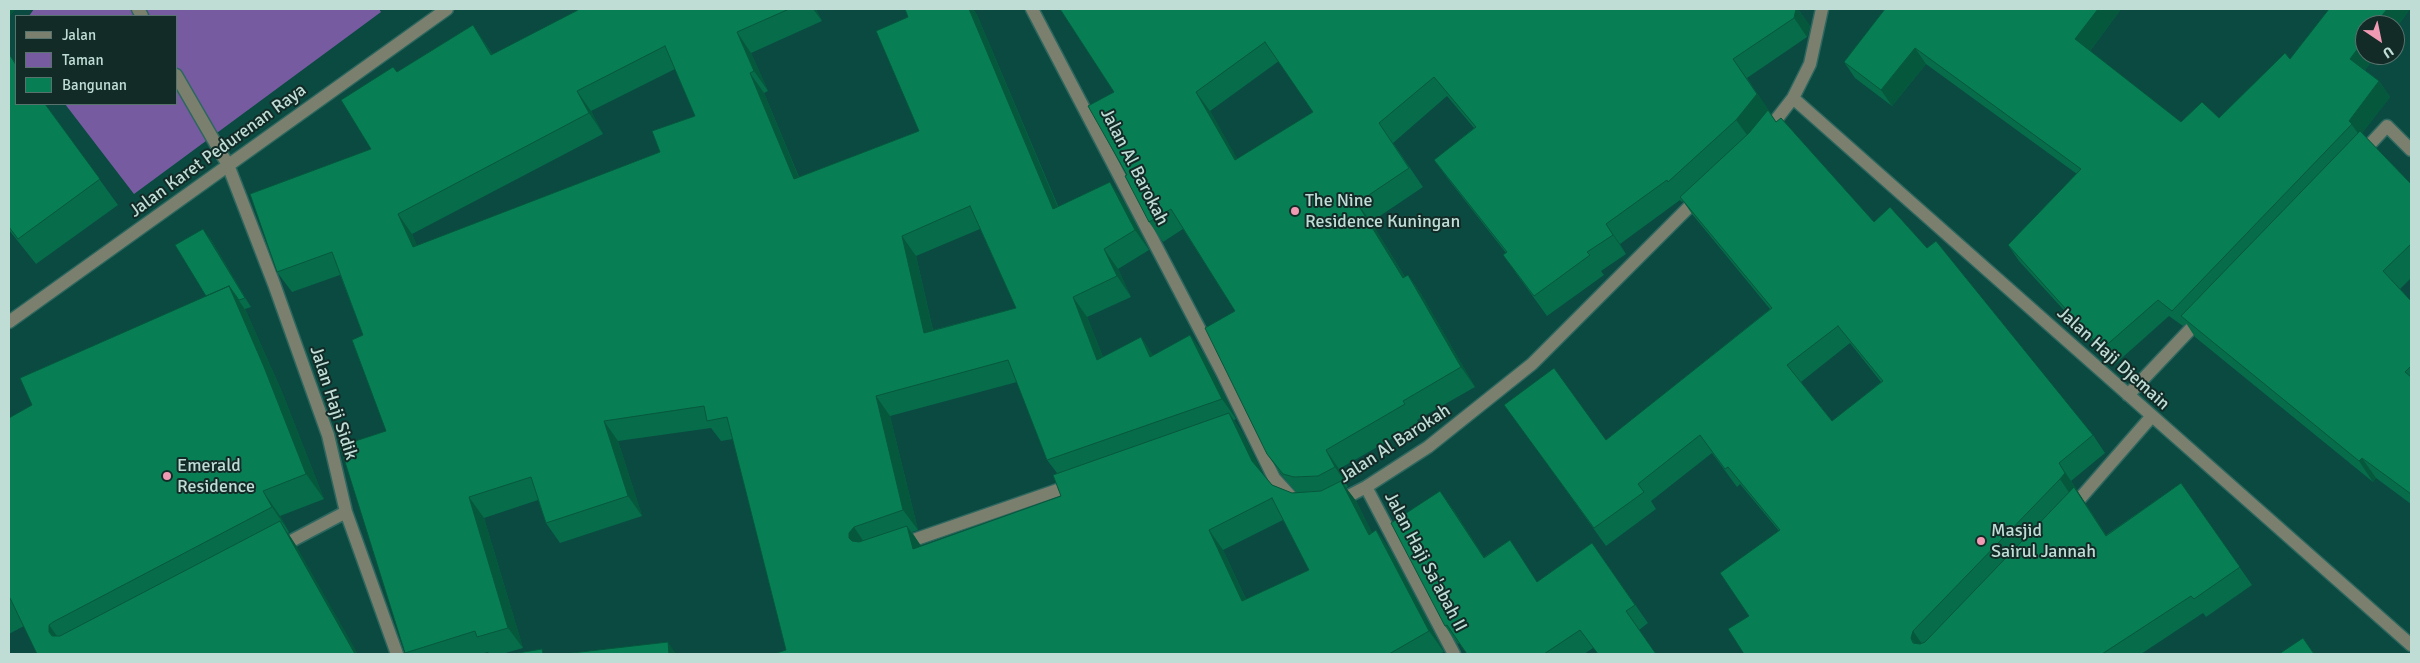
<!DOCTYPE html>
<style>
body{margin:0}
#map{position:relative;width:2420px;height:663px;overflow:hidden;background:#0a4a41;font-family:Signika,sans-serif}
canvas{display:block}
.frame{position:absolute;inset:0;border:10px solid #bfdcd5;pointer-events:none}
.legend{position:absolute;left:15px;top:15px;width:162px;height:90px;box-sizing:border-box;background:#132b27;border:1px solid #58726d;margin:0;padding:6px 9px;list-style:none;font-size:15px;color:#bfdcd5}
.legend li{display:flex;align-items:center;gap:10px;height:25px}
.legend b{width:25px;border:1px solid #58726d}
.north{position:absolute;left:2355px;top:15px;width:50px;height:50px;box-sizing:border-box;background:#132b27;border:1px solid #58726d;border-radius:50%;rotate:146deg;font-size:14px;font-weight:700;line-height:20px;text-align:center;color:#bfdcd5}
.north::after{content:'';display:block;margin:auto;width:18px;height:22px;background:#f19ab3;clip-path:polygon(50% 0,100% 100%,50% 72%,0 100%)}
</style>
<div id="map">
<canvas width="2420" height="663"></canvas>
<div class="frame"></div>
<ul class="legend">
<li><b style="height:6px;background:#7a806d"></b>Jalan</li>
<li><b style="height:14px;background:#765ba0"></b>Taman</li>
<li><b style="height:14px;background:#087e55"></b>Bangunan</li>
</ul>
<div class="north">U</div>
</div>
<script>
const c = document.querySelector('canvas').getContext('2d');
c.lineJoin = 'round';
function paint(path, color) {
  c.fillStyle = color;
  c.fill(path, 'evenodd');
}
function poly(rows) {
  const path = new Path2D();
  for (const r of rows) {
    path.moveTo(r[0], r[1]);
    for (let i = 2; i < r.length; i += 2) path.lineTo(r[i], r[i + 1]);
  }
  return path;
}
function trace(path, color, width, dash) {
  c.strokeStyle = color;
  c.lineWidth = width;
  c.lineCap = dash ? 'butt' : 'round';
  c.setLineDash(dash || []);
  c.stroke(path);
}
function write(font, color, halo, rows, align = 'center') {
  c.font = font + ' Signika,sans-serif';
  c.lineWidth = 4;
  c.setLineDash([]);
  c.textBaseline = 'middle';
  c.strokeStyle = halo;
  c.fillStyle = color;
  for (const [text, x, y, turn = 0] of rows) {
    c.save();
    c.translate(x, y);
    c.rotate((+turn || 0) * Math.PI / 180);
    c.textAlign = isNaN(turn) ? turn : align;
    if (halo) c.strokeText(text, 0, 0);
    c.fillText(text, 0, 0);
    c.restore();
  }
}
const green = poly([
 [34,9,379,9,381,12,134,194,65,104,176,104,176,16,29,16]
]);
const minor = poly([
 [138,9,142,16],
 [1032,9,1223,374,1274,478,1295,501],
 [176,75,228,165,274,284,328,435,346,512,397,654],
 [1793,98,2411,645],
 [1765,134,1793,98,1810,64,1822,9],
 [2361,154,2387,126,2411,150],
 [9,322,447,9],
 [2128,395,2202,317],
 [1366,487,1454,654],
 [1337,502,1366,487,1428,447,1532,364,1700,196],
 [2070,510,2152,416],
 [902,544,1075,484],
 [278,548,346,512]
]);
const wall = poly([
 [577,9,816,9,822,21,751,53,768,91,764,93,799,177,919,131,908,17,905,9,973,9,977,15,1058,206,1124,202,1149,250,1118,269,1131,297,1087,317,1103,357,1141,337,1153,356,1190,335,1204,355,1236,419,1234,420,1243,434,1263,475,1272,485,1292,493,1296,492,1281,474,1267,454,1235,311,1183,229,1163,242,1149,222,1127,175,1114,92,1060,9,1798,9,1810,26,1807,37,1747,78,1776,122,1874,222,2093,435,2105,453,2071,481,2106,535,2181,483,2252,585,2206,617,2203,613,2141,654,1744,654,1749,616,1779,531,1740,484,1737,487,1712,453,1651,501,1656,509,1606,546,1517,422,1606,440,1770,309,1692,214,1683,201,1682,202,1680,200,1620,244,1626,254,1601,271,1604,275,1547,316,1503,255,1506,253,1448,179,1434,160,1474,128,1447,96,1393,143,1423,187,1371,222,1405,277,1408,275,1421,294,1475,387,1417,420,1419,423,1339,469,1348,487,1346,488,1356,501,1372,533,1376,530,1390,550,1444,652,1439,654,774,654,786,650,733,439,721,441,711,428,618,441,642,516,560,543,546,523,538,500,484,518,523,648,502,654,489,654,488,652,480,654,406,654,386,431,363,335,340,275,292,292,277,272,371,149,397,72,473,25,493,55,578,10],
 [1279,61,1313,112,1237,159,1210,111],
 [675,69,695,116,660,152,417,246,412,234,603,134,591,111],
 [980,229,1016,308,933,330,916,256],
 [1850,343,1881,382,1832,421,1801,382],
 [1017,382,1047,460,1057,473,1061,496,921,546,912,532,918,530,890,416],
 [1283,520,1309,570,1246,599,1223,550],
 [1885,9,2121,9,2090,51,2181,122,2219,118,2290,59,2329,9,2410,9,2365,70,2379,81,2390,97,2362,133,2411,184,2411,278,2400,289,2411,301,2411,504,2376,478,2373,482,2195,337,2186,323,2183,326,2169,316,2114,365,2019,261,2008,245,2077,174,1926,64,1892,106,1855,78,1844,62],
 [9,54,118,205,36,264,9,230],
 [210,238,251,307,245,309,282,392,324,499,280,516,289,532,288,533,297,547,37,654,24,626,9,634,9,418,32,405,206,296],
 [1453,509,1484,557,1510,540,1537,582,1592,543,1648,623,1639,630,1593,648,1584,654,1467,654,1459,643,1458,644,1445,626]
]);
const shadedWall = poly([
 [9,9,16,9,9,17],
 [813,9,816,9,822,21],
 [969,9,973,9,977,15,1067,229,1053,209],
 [1796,9,1798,9,1810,26,1807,37,1794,18],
 [2098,9,2121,9,2087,55,2075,39],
 [2387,9,2410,9,2395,29,2395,25,2375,25],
 [473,25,487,46,506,76,491,55],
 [737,32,751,53,768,91,754,71],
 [2365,39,2365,55,2376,55,2362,75,2350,59],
 [1915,48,1926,64,1892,106,1881,90],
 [1733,59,1771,113,1750,139,1736,120],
 [750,73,764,93,808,200,794,179],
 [2379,81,2390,97,2360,136,2349,121],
 [577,91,591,111,603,134,589,113],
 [1196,92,1210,111,1249,179,1235,160],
 [1110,182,1124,202,1149,250,1135,230],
 [1357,203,1371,222,1417,297,1403,278],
 [398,214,412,234,427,268,413,247],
 [1606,224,1620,244,1626,254,1613,235],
 [203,229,210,238,251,307,245,298],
 [902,236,916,256,938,353,924,333],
 [1104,249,1118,269,1131,297,1117,276],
 [1408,275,1421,294,1475,387,1461,367],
 [229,286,246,311,282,392,324,499,306,474],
 [1073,297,1087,317,1112,380,1097,360],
 [1190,335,1204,355,1236,419,1222,399],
 [1141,337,1155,358,1150,357],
 [876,396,890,416,918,530,903,510],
 [1229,413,1243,434,1267,482,1252,461],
 [604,421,618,441,642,516,628,496],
 [1326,450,1339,469,1348,487,1335,467],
 [2362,458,2376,478,2373,482,2359,461],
 [2059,463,2071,481,2118,553,2072,497,2060,479],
 [1341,481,1356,501,1383,555,1369,535],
 [263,491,280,516,289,532,272,507],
 [1440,491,1453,509,1497,576,1484,558],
 [469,497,484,518,523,648,508,628],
 [280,521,297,547,358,654,355,654],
 [907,526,921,546,913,549],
 [854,527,868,548,863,553,849,538,849,533],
 [1209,530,1223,550,1256,621,1242,601],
 [1376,530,1390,550,1444,652,1429,631],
 [49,625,67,650,49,632],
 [1913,631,1925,648,1922,654,1911,638],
 [668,642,676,654,669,654]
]);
const building = poly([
 [577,9,789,9,737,32,754,71,750,73,794,179,919,131,876,31,908,17,905,9,969,9,1053,209,1110,182,1135,230,1104,249,1117,276,1073,297,1097,360,1141,337,1150,357,1190,335,1222,399,1047,460,1008,360,876,396,903,510,854,527,849,533,849,538,852,541,859,542,907,526,913,549,1061,496,1053,475,1229,413,1252,461,1272,485,1292,493,1321,491,1341,481,1369,535,1376,530,1429,631,1389,654,774,654,786,650,727,417,707,421,704,406,604,421,628,496,546,523,531,477,469,497,508,628,477,637,475,631,405,653,340,446,386,431,352,340,363,335,332,252,277,272,250,194,371,149,341,100,393,67,397,72,473,25,491,55,578,10,577,9],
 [665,46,695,116,652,131,660,152,413,247,398,214,589,113,577,91,665,46],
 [970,206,1016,308,924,333,902,236,970,206],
 [1272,498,1309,570,1242,601,1209,530,1272,498],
 [1060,9,1796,9,1794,18,1733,59,1757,94,1736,120,1668,182,1667,180,1606,224,1613,235,1587,252,1590,255,1534,296,1503,255,1507,252,1434,160,1476,127,1434,77,1379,123,1409,168,1357,203,1403,278,1408,275,1461,367,1403,401,1405,404,1326,450,1335,467,1318,476,1294,477,1283,474,1267,454,1205,328,1235,311,1171,209,1149,222,1125,176,1127,175,1088,106,1114,92,1060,9],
 [1265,42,1313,112,1235,160,1196,92,1265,42],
 [1885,9,2098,9,2075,39,2181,122,2202,102,2219,118,2285,53,2290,59,2329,9,2387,9,2375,25,2365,25,2365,39,2350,59,2379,81,2349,121,2352,124,2172,311,2158,300,2102,349,2008,245,2081,169,1915,48,1881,90,1844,62,1885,9],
 [9,54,16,65,16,104,45,104,100,179,18,239,9,227,9,54],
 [1768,110,1776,122,1781,118,1874,222,1890,207,1927,248,1936,241,2093,435,2059,463,2065,473,2060,479,1913,631,1911,638,1913,643,1920,644,1925,642,2074,487,2106,536,2181,483,2240,567,2194,599,2191,596,2102,654,1744,654,1728,629,1749,616,1720,573,1780,530,1728,467,1725,469,1700,435,1638,484,1644,492,1594,528,1504,405,1554,368,1606,440,1772,308,1680,197,1749,133,1768,110],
 [1838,326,1883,381,1832,421,1787,365,1838,326],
 [2360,131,2411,184,2411,244,2383,271,2411,301,2411,366,2405,372,2411,377,2411,494,2362,458,2359,461,2181,316,2360,131],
 [203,229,245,298,239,300,229,286,206,296,175,245,203,229],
 [229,286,264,367,306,474,263,491,272,507,53,622,49,625,49,632,52,636,60,636,280,521,355,654,37,654,10,598,9,599,9,418,32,405,20,378,229,286],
 [1440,491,1484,558,1510,540,1537,582,1592,543,1635,605,1626,611,1656,654,1598,654,1580,630,1544,654,1467,654,1447,625,1445,626,1391,523,1440,491],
 [2303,638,2314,654,2279,654,2303,638],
 [668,642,669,654,563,654,668,642],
 [542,649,543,654,512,654,542,649]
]);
const markers = [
 [1295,211,5,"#f19ab3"],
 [167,476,5,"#f19ab3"],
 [1981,541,5,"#f19ab3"]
];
const streetNames = [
 ["Jalan Karet Pedurenan Raya",218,151,-36],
 ["Jalan Al Barokah",1134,167,63],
 ["Jalan Haji Djemain",2113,359,42],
 ["Jalan Haji Sidik",333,403,72],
 ["Jalan Al Barokah",1395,444,-33],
 ["Jalan Haji Sa'abah II",1425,562,62]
];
const poiNames = [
 ["The Nine",1305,201],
 ["Residence Kuningan",1305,222],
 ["Emerald",177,466],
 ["Residence",177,487],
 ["Masjid",1991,531],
 ["Sairul Jannah",1991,552]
];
paint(green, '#765ba0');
trace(minor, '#2e675f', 15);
trace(minor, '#7a806d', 12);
paint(wall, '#076c49');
paint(shadedWall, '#06583c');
paint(building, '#087e55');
trace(building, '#06583c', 1);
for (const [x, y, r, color] of markers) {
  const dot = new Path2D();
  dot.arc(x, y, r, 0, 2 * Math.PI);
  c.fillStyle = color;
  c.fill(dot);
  trace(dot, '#132b27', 2);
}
write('18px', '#bfdcd5', '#132b27', streetNames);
write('18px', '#bfdcd5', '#132b27', poiNames, 'left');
</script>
